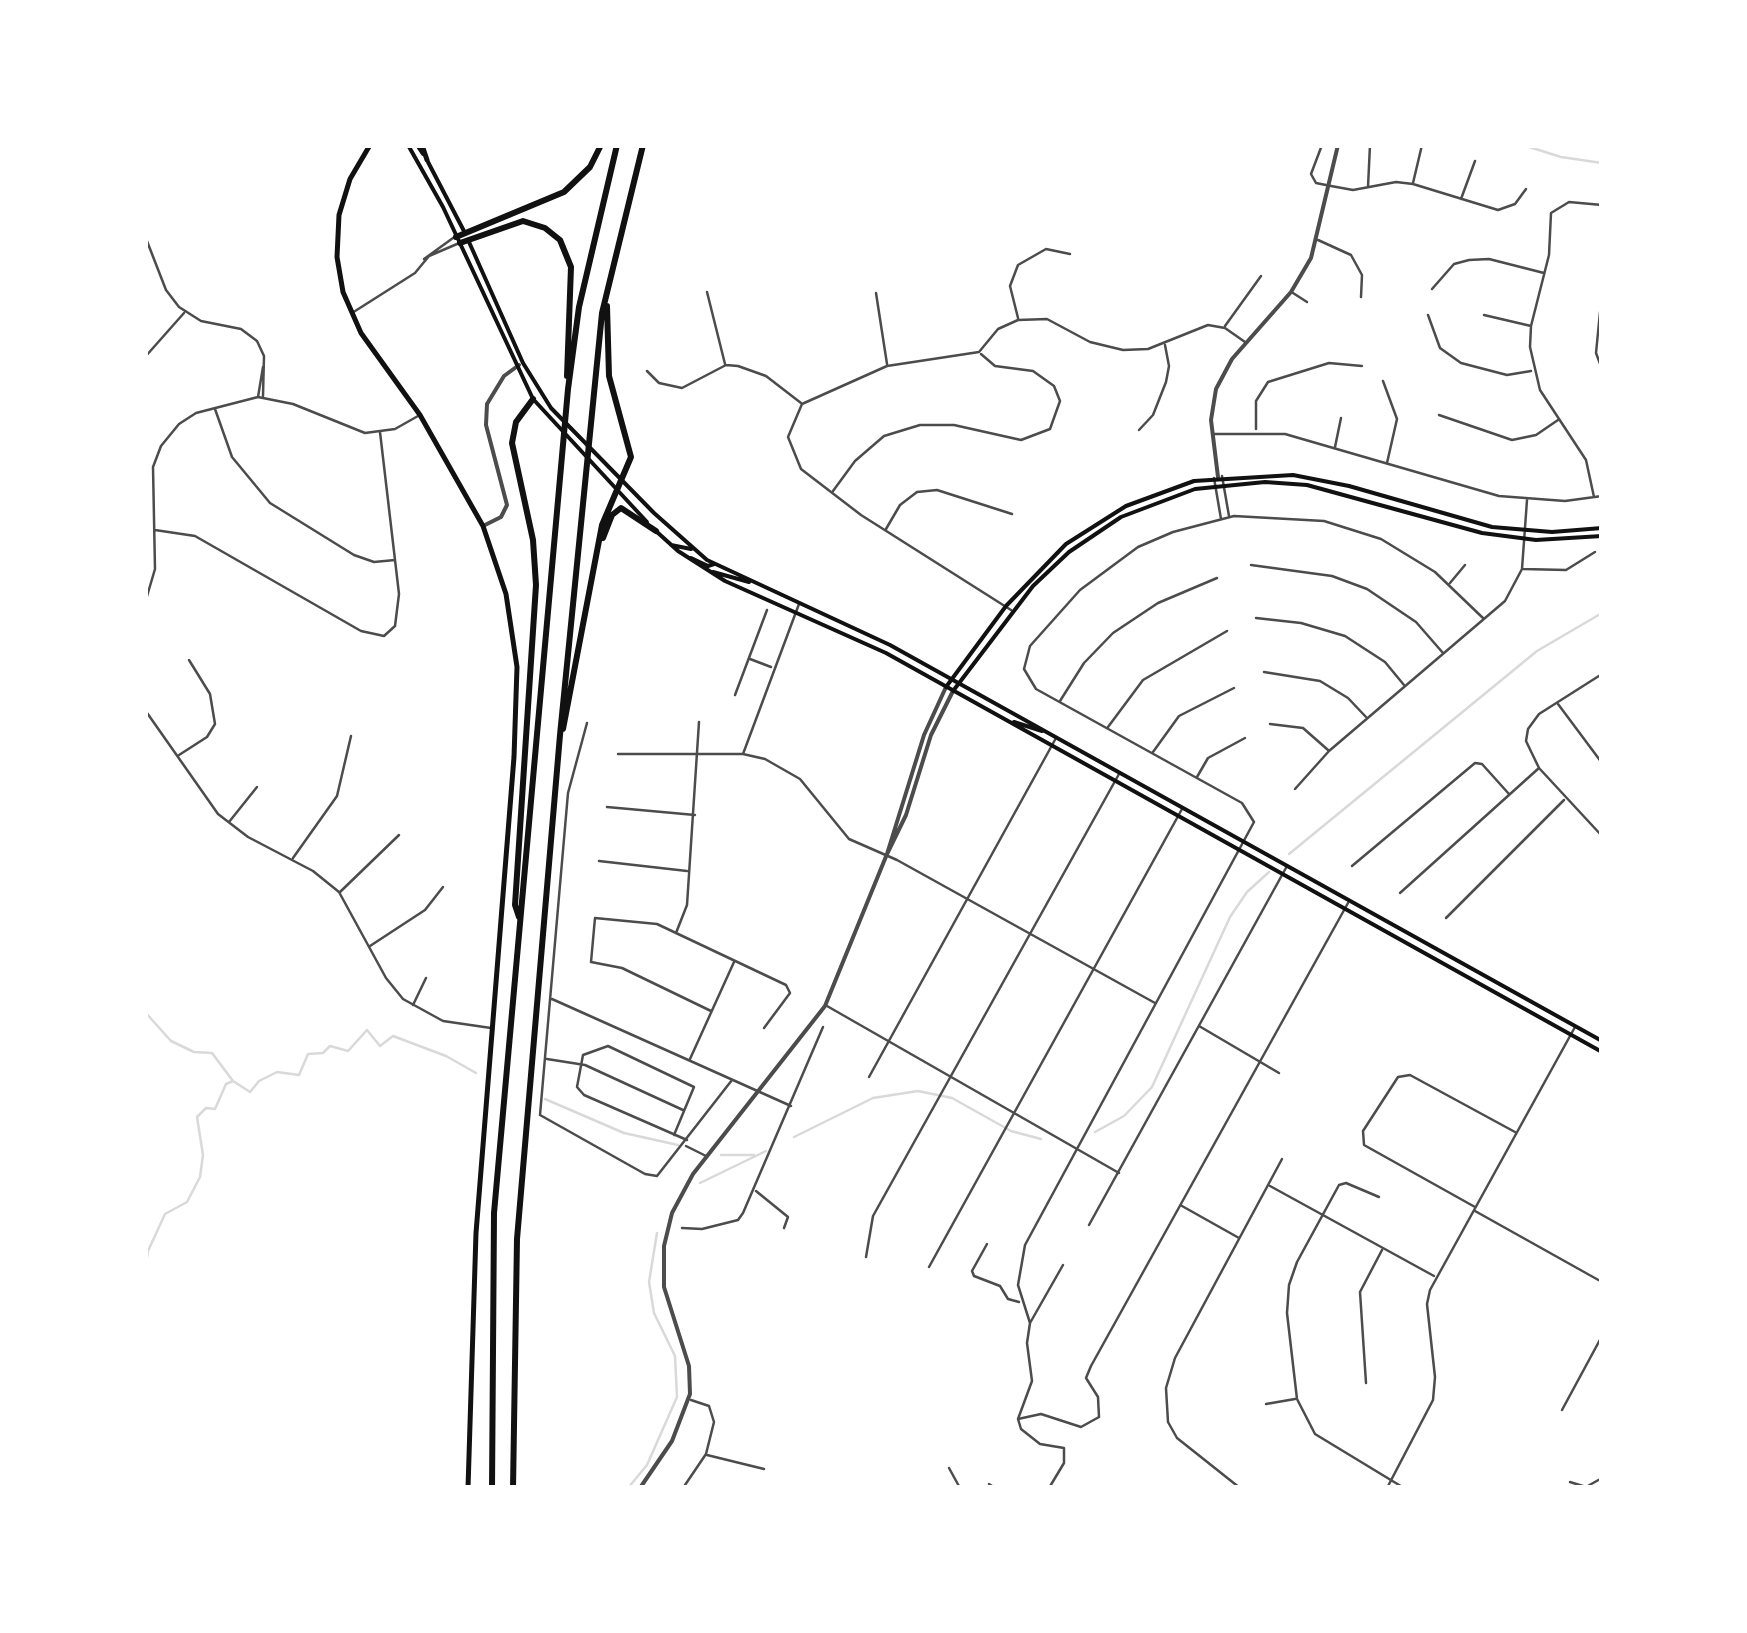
<!DOCTYPE html>
<style>
body{margin:0}
#map{position:relative;width:1747px;height:1633px;overflow:hidden;background:#fff;font-family:Roboto,sans-serif}
canvas{display:block}
.frame{position:absolute;inset:0;border:148px solid #fff;pointer-events:none}
</style>
<div id="map">
<canvas width="1747" height="1633"></canvas>
<div class="frame"></div>
</div>
<script>
const c = document.querySelector('canvas').getContext('2d');
c.lineJoin = 'round';
function poly(rows) {
  const path = new Path2D();
  for (const r of rows) {
    path.moveTo(r[0], r[1]);
    for (let i = 2; i < r.length; i += 2) path.lineTo(r[i], r[i + 1]);
  }
  return path;
}
function trace(path, color, width, dash) {
  c.strokeStyle = color;
  c.lineWidth = width;
  c.lineCap = dash ? 'butt' : 'round';
  c.setLineDash(dash || []);
  c.stroke(path);
}
const stream = poly([
 [1523,145,1561,157,1602,163],
 [1289,854,1537,651,1602,613],
 [145,1012,171,1041,194,1052,212,1053,233,1081,250,1092,259,1081,277,1072,299,1075,308,1054,323,1053,330,1046,348,1051,367,1030,380,1046,393,1036,446,1056,476,1073],
 [545,1099,624,1133,678,1145],
 [1095,1132,1124,1116,1152,1087,1230,917,1247,892,1269,872],
 [794,1137,873,1098,918,1091,952,1098,1011,1131,1041,1139],
 [721,1155,754,1155],
 [700,1183,766,1151],
 [145,1270,148,1251,165,1214,187,1202,200,1177,203,1155,197,1117,206,1108,215,1109,226,1084,233,1081],
 [628,1488,647,1465,677,1397,675,1356,654,1313,649,1282,657,1233]
]);
const minor = poly([
 [1322,145,1311,174,1316,183,1331,186,1353,190,1396,182,1413,184,1498,210,1515,204,1526,189],
 [1413,183,1422,145],
 [1368,187,1370,145],
 [1461,199,1475,161],
 [145,236,166,290,179,307,201,321,241,329,257,341,264,356,263,396],
 [1318,240,1351,255,1362,275,1361,297],
 [424,259,453,238],
 [1432,289,1454,264,1469,260,1489,259,1544,273],
 [707,292,725,364],
 [876,293,887,364],
 [1293,293,1307,302],
 [1600,312,1596,353,1602,369],
 [352,313,415,273,429,256,457,244],
 [1428,315,1440,348,1461,363,1507,375,1531,371],
 [1484,315,1531,326],
 [1018,318,1010,286,1018,265,1046,249,1070,254],
 [1225,326,1261,276],
 [145,357,184,313],
 [647,371,659,383,682,388,726,365,738,366,766,376,801,403],
 [1383,381,1397,419,1387,463],
 [258,397,263,367],
 [215,409,232,457,270,503,354,555,374,562,395,560],
 [1439,415,1512,440,1536,435,1558,420],
 [1256,429,1256,401,1268,382,1329,363,1362,366],
 [1139,430,1153,415,1166,382,1169,366,1165,345],
 [1214,434,1285,434,1499,496,1565,501,1602,496],
 [1335,447,1341,418],
 [1222,476,1229,516],
 [1214,478,1221,519],
 [833,491,855,461,884,436,920,425,954,425,1021,440,1050,429,1060,401,1054,386,1033,371,995,366,981,354],
 [1594,497,1586,460,1540,390,1530,347,1531,326,1549,255,1551,213,1569,202,1602,205],
 [886,529,900,505,917,492,937,490,1012,514],
 [155,530,195,536,361,631,384,636,395,626,399,594,380,432],
 [1251,565,1332,576,1367,589,1416,622,1443,653],
 [1523,569,1566,570,1595,552],
 [1450,583,1465,565],
 [145,603,155,569,153,467,161,446,179,424,196,413,258,397,293,404,365,433,395,429,418,416],
 [1011,610,861,515,801,469,788,437,802,404,887,366,979,352,998,329,1018,320,1047,319,1090,342,1123,350,1148,349,1208,325,1225,328,1245,342],
 [1256,618,1301,623,1345,636,1385,662,1404,685],
 [750,659,771,667],
 [1264,672,1320,681,1348,698,1366,717],
 [1602,674,1539,714,1528,729,1526,741,1539,768,1602,836],
 [735,695,767,610],
 [1060,701,1084,663,1113,633,1158,603,1217,578],
 [1558,704,1602,763],
 [145,710,218,814,248,837,313,871,339,892,386,978,403,999,443,1021,491,1028],
 [587,723,568,793,540,1115,645,1174,657,1176,732,1080],
 [1270,724,1303,728,1328,750],
 [1108,727,1143,680,1227,631],
 [1153,752,1179,716,1234,688],
 [618,754,743,754,765,759,800,779,849,839,897,860,1155,1003],
 [743,754,799,604],
 [179,755,207,737,215,724,210,694,189,660],
 [1197,777,1208,758,1245,738],
 [1295,789,1329,751,1505,601,1522,569,1527,500],
 [607,807,695,815],
 [229,822,257,787],
 [293,858,337,796,351,736],
 [599,861,687,871],
 [1352,866,1475,763,1482,764,1509,794],
 [340,892,399,835],
 [1400,893,1539,768],
 [1446,918,1564,800],
 [676,933,687,905,699,722],
 [370,946,425,910,443,887],
 [552,999,791,1106],
 [413,1005,426,978],
 [827,1006,1119,1173],
 [711,1011,622,968,591,962,595,918,657,924,786,985,790,993,764,1028],
 [1199,1026,1279,1073],
 [547,1059,585,1065,683,1110],
 [690,1059,734,962],
 [869,1077,1056,738],
 [674,1135,694,1087,608,1046,583,1055,577,1087,584,1095,687,1140],
 [686,1146,706,1156],
 [1270,1186,1434,1276],
 [756,1191,788,1217,784,1228],
 [1379,1197,1346,1183,1339,1185,1297,1262,1289,1285,1287,1313,1297,1399,1315,1434,1404,1488],
 [1182,1206,1239,1238],
 [1475,1207,1364,1145,1363,1131,1398,1077,1410,1075,1515,1132],
 [1475,1211,1602,1282],
 [1089,1225,1287,866],
 [682,1228,702,1229,738,1220,743,1213,823,1027],
 [987,1244,972,1271,974,1276,1000,1286,1008,1299,1019,1302],
 [866,1257,873,1216,1119,774],
 [929,1267,1182,809],
 [1030,1323,1018,1285,1025,1245,1254,822,1242,803,1036,689,1024,669,1030,646,1080,590,1138,547,1173,532,1234,516,1324,521,1381,539,1435,572,1484,619],
 [1366,1383,1360,1292,1382,1250],
 [1266,1404,1295,1399],
 [1562,1410,1602,1336],
 [1018,1419,1041,1414,1081,1427,1099,1417,1098,1397,1086,1378,1091,1366,1348,903],
 [707,1455,764,1469],
 [949,1468,960,1488],
 [1570,1482,1586,1487,1602,1478],
 [989,1484,995,1488],
 [683,1488,706,1454,714,1422,709,1406,691,1400],
 [1049,1488,1064,1463,1064,1448,1040,1444,1021,1429,1018,1419,1032,1381,1027,1343,1030,1323,1063,1265],
 [1240,1488,1177,1438,1168,1422,1166,1388,1175,1358,1282,1159],
 [1387,1488,1433,1400,1435,1377,1427,1304,1430,1290,1575,1027]
]);
const tertiary = poly([
 [1218,477,1211,420,1216,389,1232,359,1291,292,1311,258,1338,145],
 [483,526,501,517,507,505,486,425,487,404,504,376,519,365],
 [887,854,906,815,931,735,953,691],
 [640,1488,672,1441,690,1394,689,1366,664,1287,664,1246,672,1213,693,1174,825,1006,887,854,924,735,946,687]
]);
const secondary = poly([
 [408,145,443,207,533,399,647,522],
 [417,145,423,154],
 [428,162,465,233],
 [469,242,523,363,551,408,654,513,707,560,890,645,1602,1041],
 [657,532,678,551,725,581,886,653,1602,1052],
 [671,545,691,549],
 [691,558,708,566,714,564],
 [713,572,749,582],
 [946,687,1006,606,1066,544,1126,506,1194,481,1293,475,1349,486,1492,527,1552,532,1602,528],
 [953,691,1033,586,1069,552,1121,517,1195,489,1265,482,1307,485,1482,533,1536,540,1602,536],
 [1014,722,1042,731]
]);
const primary = poly([
 [370,145,350,179,339,215,337,257,343,292,361,333,420,415,483,526,506,594,517,667,514,757,476,1233,468,1488],
 [422,145,427,160]
]);
const motorway = poly([
 [456,237,564,192,590,167,601,145],
 [460,243,523,221,545,228,560,240,571,267,567,376],
 [603,538,612,515,621,508,656,531],
 [563,729,602,525,631,457,609,376,607,306],
 [519,917,515,905,536,585,533,540,512,443,516,422,533,399],
 [492,1488,494,1213,568,389,579,307,617,145],
 [513,1488,517,1239,560,735,602,313,643,145]
]);
trace(stream, '#d9d9d9', 2.5);
trace(minor, '#4c4c4c', 2.5);
trace(tertiary, '#4c4c4c', 4);
trace(secondary, '#111', 4);
trace(primary, '#111', 5);
trace(motorway, '#111', 6);
</script>
